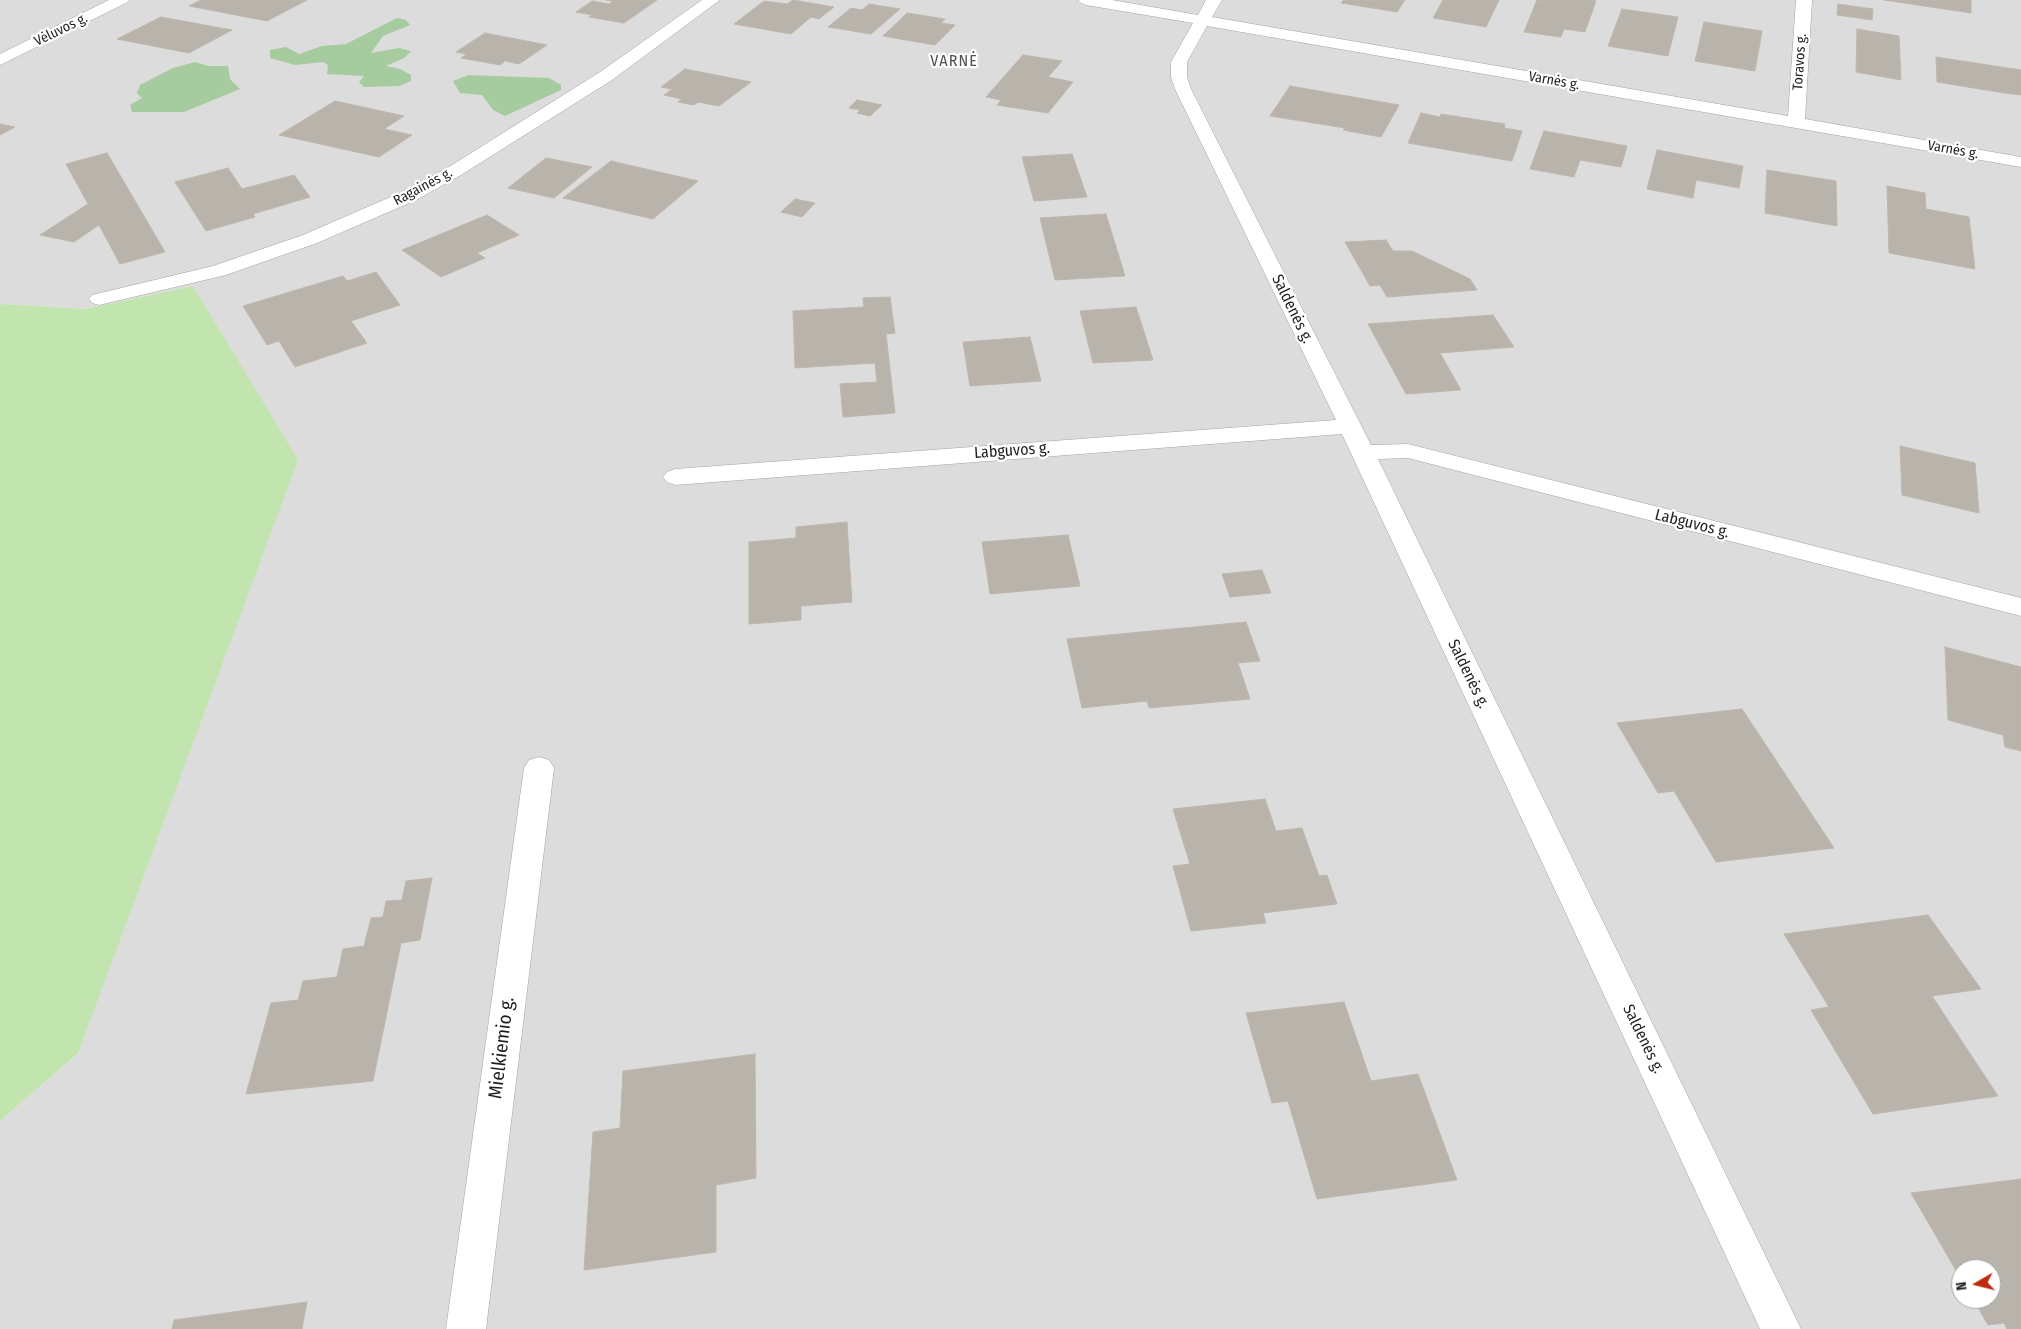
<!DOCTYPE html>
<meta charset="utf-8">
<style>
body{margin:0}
#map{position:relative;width:2021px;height:1329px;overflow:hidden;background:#efeee6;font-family:"Fira Sans Condensed",sans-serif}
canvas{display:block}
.north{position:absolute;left:1951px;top:1259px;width:50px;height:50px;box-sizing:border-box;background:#fff;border:1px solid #a5a5a5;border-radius:50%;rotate:262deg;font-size:14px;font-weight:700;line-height:20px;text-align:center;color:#1f1f1f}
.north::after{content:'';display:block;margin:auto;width:18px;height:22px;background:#be2b10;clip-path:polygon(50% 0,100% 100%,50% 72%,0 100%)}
</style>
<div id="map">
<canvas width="2021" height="1329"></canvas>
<div class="north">N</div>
</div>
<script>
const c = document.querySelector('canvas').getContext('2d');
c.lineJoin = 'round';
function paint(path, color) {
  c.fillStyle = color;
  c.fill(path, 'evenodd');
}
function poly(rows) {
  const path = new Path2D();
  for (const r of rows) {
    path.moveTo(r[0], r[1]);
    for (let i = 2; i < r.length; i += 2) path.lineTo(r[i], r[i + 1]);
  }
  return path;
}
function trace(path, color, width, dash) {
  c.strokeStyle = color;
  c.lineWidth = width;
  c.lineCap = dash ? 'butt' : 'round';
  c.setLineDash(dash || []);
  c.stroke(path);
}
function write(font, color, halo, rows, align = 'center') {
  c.font = font + ' "Fira Sans Condensed",sans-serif';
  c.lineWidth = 4.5;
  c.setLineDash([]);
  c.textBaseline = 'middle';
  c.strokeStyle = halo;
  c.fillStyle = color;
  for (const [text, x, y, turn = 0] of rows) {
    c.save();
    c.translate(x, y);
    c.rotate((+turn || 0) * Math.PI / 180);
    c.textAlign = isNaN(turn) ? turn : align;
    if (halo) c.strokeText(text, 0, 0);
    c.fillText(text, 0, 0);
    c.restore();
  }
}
const residential = poly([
 [0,0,2021,0,2021,1329,0,1329,0,1121,78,1053,193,286,85,309,0,304],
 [1961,1269,1991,1269,1991,1299,1961,1299]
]);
const grass = poly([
 [193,286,298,460,78,1053,0,1121,0,304,85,309]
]);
const forest = poly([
 [397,18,406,20,410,25,383,36,371,53,399,48,411,51,404,58,386,66,400,69,411,75,411,81,399,86,364,87,359,82,364,76,327,74,328,65,323,62,295,65,270,58,270,50,286,47,299,54,322,46,346,44],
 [195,62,208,66,228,66,230,79,240,89,184,112,132,112,130,105,142,98,137,93,140,85,173,68],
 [469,75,549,78,561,85,561,90,505,116,493,110,482,95,460,93,453,81]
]);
const building = poly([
 [201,0,307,0,267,21,189,6,201,0],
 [606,0,657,0,624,23,589,17,592,15,576,12,592,1,609,4,613,1,606,0],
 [793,0,834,7,819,19,811,17,791,34,734,24,764,1,787,4,793,0],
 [1344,0,1405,0,1397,12,1341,3,1344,0],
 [1443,0,1499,0,1486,27,1433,18,1443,0],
 [1537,0,1591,0,1596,1,1585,32,1564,29,1561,37,1524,32,1537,0],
 [1884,0,1971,0,1971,13,1884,0],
 [869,4,900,9,871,34,828,27,851,8,862,10,869,4],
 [1838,4,1873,9,1872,20,1837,15,1838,4],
 [1622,9,1678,17,1668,56,1608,46,1622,9],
 [907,13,945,19,941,23,955,25,935,45,883,36,907,13],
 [161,17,232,30,189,53,117,39,161,17],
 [1704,22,1762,31,1755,71,1695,61,1704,22],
 [1857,29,1899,36,1901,80,1856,72,1857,29],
 [485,33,547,45,519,64,505,61,500,65,461,58,467,54,456,52,485,33],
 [1023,55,1062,61,1048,77,1073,82,1048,113,997,105,1001,100,986,97,1023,55],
 [1936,57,2001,67,2004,93,1937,82,1936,57],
 [2001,67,2021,70,2021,95,2004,93,2001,67],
 [685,69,751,82,719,106,698,102,694,105,678,102,682,99,664,95,672,89,661,87,685,69],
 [1290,86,1399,105,1381,137,1343,130,1345,128,1270,116,1290,86],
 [857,100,882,105,870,116,857,113,860,110,849,108,857,100],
 [335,101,404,116,384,129,412,135,379,157,279,135,335,101],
 [1421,113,1440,117,1441,114,1505,124,1504,128,1522,131,1512,161,1408,143,1421,113],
 [0,124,15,127,0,135,0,124],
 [1544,131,1627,146,1621,167,1580,160,1574,177,1530,169,1544,131],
 [1657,150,1743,166,1739,188,1696,180,1693,198,1647,189,1657,150],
 [107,153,165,252,120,264,99,225,74,242,40,235,88,204,66,164,107,153],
 [1072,154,1087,197,1034,201,1022,157,1072,154],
 [546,158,592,167,554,198,508,188,546,158],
 [611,161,698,181,653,219,563,198,611,161],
 [228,168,242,189,294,175,310,197,253,214,255,217,206,231,175,182,228,168],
 [1767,170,1836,181,1837,226,1765,213,1767,170],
 [1887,186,1925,193,1926,209,1969,217,1975,269,1889,253,1887,186],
 [795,199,815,203,802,217,781,212,795,199],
 [1106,214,1125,276,1055,280,1040,218,1106,214],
 [487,215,519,235,477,253,485,258,441,277,402,250,487,215],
 [1386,240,1393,251,1412,251,1470,279,1477,290,1387,297,1380,285,1370,286,1345,242,1386,240],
 [376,272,400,305,351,321,367,343,295,367,279,341,267,345,243,306,343,276,347,281,376,272],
 [890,297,895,333,886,334,895,413,843,417,840,384,877,382,875,363,795,368,793,311,864,307,863,298,890,297],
 [1136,307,1153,360,1093,363,1080,311,1136,307],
 [1493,315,1514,347,1440,353,1461,390,1406,394,1368,324,1493,315],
 [1030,337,1041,381,970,386,963,342,1030,337],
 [1900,446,1975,463,1979,513,1902,495,1900,446],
 [847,522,852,602,801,606,801,620,749,624,749,542,796,538,796,527,847,522],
 [1068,535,1080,586,990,594,982,542,1068,535],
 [1262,570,1271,593,1230,597,1222,574,1262,570],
 [1246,622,1260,661,1238,663,1250,699,1149,708,1147,701,1082,708,1067,639,1246,622],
 [1945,647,2021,667,2021,751,2005,747,2003,735,1948,720,1945,647],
 [1742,709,1834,848,1716,862,1674,791,1658,793,1617,723,1742,709],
 [1265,799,1276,831,1302,828,1319,876,1327,875,1337,904,1263,913,1266,923,1191,931,1173,866,1190,864,1173,809,1265,799],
 [432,878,420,940,401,943,373,1081,246,1094,271,1003,298,1000,303,981,337,977,343,949,364,946,371,918,383,917,386,901,402,900,406,881,432,878],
 [1928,915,1981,989,1932,996,1998,1096,1873,1114,1811,1010,1829,1007,1784,934,1928,915],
 [1344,1002,1371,1081,1418,1074,1457,1180,1317,1199,1288,1101,1272,1103,1246,1013,1344,1002],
 [755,1054,756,1178,716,1185,716,1252,584,1270,593,1132,620,1128,623,1071,755,1054],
 [2021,1179,2021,1329,2007,1329,2004,1323,1988,1325,1973,1299,1991,1299,1991,1269,1961,1269,1961,1279,1911,1193,2021,1179],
 [307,1302,302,1329,172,1329,174,1320,307,1302]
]);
const minor = poly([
 [109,0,129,0,126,3,0,65,0,54,109,0],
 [702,0,720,0,612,80,461,175,416,200,317,243,226,275,99,305,92,303,89,299,92,295,213,266,303,235,402,192,449,167,600,72,702,0],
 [1078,0,1112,0,1198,15,1206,0,1222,0,1212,17,1788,116,1796,0,1812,0,1805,119,2021,157,2021,167,1207,26,1187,62,1187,77,1191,89,1371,445,1408,444,2021,598,2021,616,1408,458,1378,459,1801,1329,1760,1329,1342,434,675,485,667,482,663,477,667,472,675,469,1336,420,1175,89,1171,77,1171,62,1193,23,1086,5,1081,3,1078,0],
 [539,757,549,760,554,768,486,1329,446,1329,524,768,529,760,539,757]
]);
const farStreetnames = [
 ["Vėluvos g.",61,30,-26],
 ["Toravos g.",1800,62,-86],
 ["Varnės g.",1554,81,10],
 ["Varnės g.",1953,150,10],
 ["Ragainės g.",423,187,-28]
];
const farQuarternames = [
 ["VARNĖ",954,62]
];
const streetNames = [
 ["Saldenės g.",1292,309,64],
 ["Labguvos g.",1012,451,-4],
 ["Labguvos g.",1692,524,14],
 ["Saldenės g.",1468,674,64],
 ["Saldenės g.",1643,1039,64]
];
const nearStreetnames = [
 ["Mielkiemio g.",502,1048,-83]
];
paint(residential, '#dddcdc');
paint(grass, '#c2e5b0');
paint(forest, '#a5cb9e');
paint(building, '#b8b4ac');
trace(building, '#c0b7aa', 1);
trace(minor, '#a3a3a3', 1);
paint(minor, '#fff');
write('14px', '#1f1f1f', '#fff', farStreetnames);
c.letterSpacing = '1px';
write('16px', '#525252', '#fff', farQuarternames);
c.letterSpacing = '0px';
write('16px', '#1f1f1f', '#fff', streetNames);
write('19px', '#1f1f1f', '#fff', nearStreetnames);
</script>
